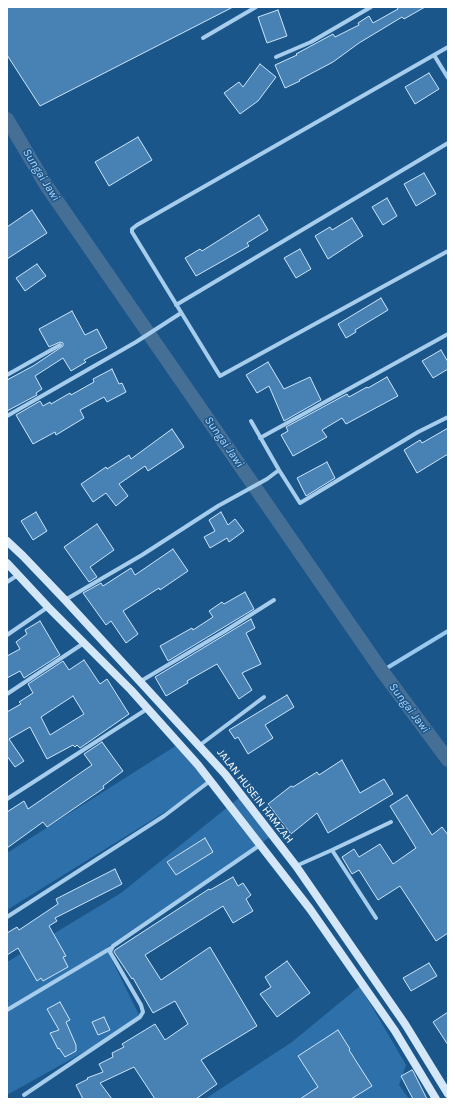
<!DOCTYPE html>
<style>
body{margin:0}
#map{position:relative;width:455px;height:1106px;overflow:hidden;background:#1b568b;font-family:Karla,sans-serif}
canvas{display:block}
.frame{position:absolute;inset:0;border:8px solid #fff;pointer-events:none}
</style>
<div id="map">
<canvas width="455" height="1106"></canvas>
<div class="frame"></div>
</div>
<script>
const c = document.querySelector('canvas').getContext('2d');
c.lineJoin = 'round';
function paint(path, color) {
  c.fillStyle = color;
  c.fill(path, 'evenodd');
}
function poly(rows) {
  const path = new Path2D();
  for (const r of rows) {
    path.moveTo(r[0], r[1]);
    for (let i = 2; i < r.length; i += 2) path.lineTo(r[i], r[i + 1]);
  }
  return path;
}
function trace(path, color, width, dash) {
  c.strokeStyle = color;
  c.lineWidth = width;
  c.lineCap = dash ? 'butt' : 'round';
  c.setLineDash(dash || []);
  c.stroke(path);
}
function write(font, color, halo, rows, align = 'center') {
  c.font = font + ' Karla,sans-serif';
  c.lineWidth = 3;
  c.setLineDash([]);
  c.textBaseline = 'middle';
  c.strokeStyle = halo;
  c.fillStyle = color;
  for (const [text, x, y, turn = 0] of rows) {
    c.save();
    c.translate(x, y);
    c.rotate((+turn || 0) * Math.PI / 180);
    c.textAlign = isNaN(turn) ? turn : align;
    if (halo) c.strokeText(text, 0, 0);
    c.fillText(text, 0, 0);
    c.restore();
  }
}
const green = poly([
 [177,745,210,784,7,910,7,853],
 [239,798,270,837,106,948,140,1017,100,1043,7,1095,7,1002,9,1001,7,997,7,962,121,893],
 [360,986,406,1065,399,1085,409,1099,205,1099,292,1042]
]);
const stream = poly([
 [382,671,448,631]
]);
const canal = poly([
 [7,119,46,185,382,671,448,760]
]);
const building = poly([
 [7,7,233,7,40,106,7,55,7,7],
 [397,7,425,7,404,19,402,17,359,43,333,62,299,80,300,81,285,88,275,65,297,55,296,54,333,34,335,37,359,25,358,23,369,16,373,23,398,9,397,7],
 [278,10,287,36,267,43,258,17,278,10],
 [260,64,276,77,258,101,240,114,224,93,239,82,243,87,260,64],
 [429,73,439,89,415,104,405,87,429,73],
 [138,137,152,160,109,186,95,162,138,137],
 [424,173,436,194,416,206,404,184,424,173],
 [387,198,397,216,383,225,372,207,387,198],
 [32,210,47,233,7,259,7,227,32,210],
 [259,215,268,230,247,243,249,246,196,276,185,258,200,249,202,251,259,215],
 [352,218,363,236,328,259,315,236,330,227,332,230,352,218],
 [300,249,311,269,296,278,284,258,300,249],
 [37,264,46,276,25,291,16,278,37,264],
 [381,298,388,310,355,330,356,332,346,338,338,324,381,298],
 [72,311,85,335,97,329,107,348,84,360,86,362,71,371,63,358,35,376,42,389,36,393,37,395,7,411,7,380,33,366,63,346,63,343,60,342,49,347,39,329,72,311],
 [441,350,448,362,448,369,433,378,422,361,441,350],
 [268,362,284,389,310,377,321,400,284,421,269,386,257,393,246,375,268,362],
 [112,369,119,384,122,383,126,392,107,402,104,397,80,410,84,418,56,435,55,432,33,444,16,415,40,401,43,406,50,402,51,404,70,393,71,395,94,382,93,379,112,369],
 [387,377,398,396,346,424,342,418,322,430,327,437,293,456,281,435,288,431,286,427,347,394,349,397,367,387,368,388,387,377],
 [448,428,448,454,417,473,404,450,420,440,422,443,448,428],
 [172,429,184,447,148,471,145,466,119,484,128,496,116,506,106,493,93,502,81,484,106,467,107,469,129,455,131,459,172,429],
 [327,462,335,478,306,496,297,478,327,462],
 [36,512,47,531,33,540,21,521,36,512],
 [221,512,228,525,235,519,244,531,229,542,227,538,210,548,204,537,215,531,209,520,221,512],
 [97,524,114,550,90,567,97,577,89,582,64,547,97,524],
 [173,549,188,571,160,590,159,588,123,611,138,634,126,643,111,621,106,625,83,593,101,583,103,586,131,568,135,575,173,549],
 [245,592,254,609,168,661,160,646,192,628,193,630,213,617,209,611,222,602,224,604,245,592],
 [251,619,255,628,246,633,261,664,242,673,252,690,239,699,217,664,187,681,188,683,166,696,155,677,251,619],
 [40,621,60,655,24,678,20,671,7,678,7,656,20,649,16,642,27,634,25,630,40,621],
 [84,660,100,684,107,679,129,714,80,748,77,745,75,747,73,745,47,759,30,727,9,739,24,761,15,767,7,756,7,712,21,704,19,702,33,693,28,684,63,661,69,670,84,660],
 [73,696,84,714,50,735,41,717,73,696],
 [287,695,294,707,265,725,273,738,248,754,238,737,235,739,229,730,287,695],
 [102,742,123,771,103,786,104,788,47,827,43,822,7,848,7,812,24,801,28,809,92,765,84,754,102,742],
 [342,760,360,793,384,779,393,794,328,833,317,813,291,834,268,804,291,786,293,787,317,772,319,775,342,760],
 [407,795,432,835,442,827,448,835,448,933,436,941,400,886,378,900,359,870,352,874,342,857,354,849,359,857,380,844,393,864,416,848,390,806,407,795],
 [205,838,213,852,176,875,167,862,205,838],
 [115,869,122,884,55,918,57,921,49,926,66,956,63,957,68,967,43,981,41,978,37,981,18,948,7,955,7,933,17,927,19,930,58,904,56,899,115,869],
 [233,877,238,886,243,883,251,895,246,899,253,911,233,923,223,906,145,955,161,980,210,947,257,1026,201,1060,217,1084,196,1099,155,1099,134,1067,100,1083,112,1099,83,1099,76,1085,88,1079,87,1078,103,1072,99,1064,113,1057,112,1053,124,1047,122,1044,155,1024,165,1040,188,1024,175,1001,153,1013,133,978,132,979,114,952,115,950,209,889,210,890,233,877],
 [287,961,310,993,277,1017,260,994,271,987,265,977,287,961],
 [429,963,437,976,411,991,403,978,429,963],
 [60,1002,70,1020,66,1022,76,1045,76,1051,65,1057,59,1048,58,1049,50,1033,59,1030,47,1009,60,1002],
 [448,1012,448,1045,433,1022,448,1012],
 [104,1017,110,1030,98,1035,92,1022,104,1017],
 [338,1030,350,1049,349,1050,372,1086,351,1099,300,1099,318,1087,298,1056,338,1030],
 [412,1070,413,1071,427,1099,413,1099,401,1076,412,1070]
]);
const street = poly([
 [203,38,256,7],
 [448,47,137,225,132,229,132,232,220,376,448,251],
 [434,55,448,78],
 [276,57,311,42,371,7],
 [176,305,448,143],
 [7,375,60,345],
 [7,416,136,342,181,313],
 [260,438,448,334],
 [279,470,300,503,418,432,448,417],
 [7,582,18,575],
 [65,600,142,555,218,506,267,479,279,470,251,421],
 [7,635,48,607],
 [141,681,225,631,274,600],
 [7,694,84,643],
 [200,745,264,697],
 [7,799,147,709],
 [332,850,391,822],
 [296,866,332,850,376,918],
 [7,917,164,816,210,781],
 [7,1010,111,948],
 [24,1095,140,1017,143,1012,141,1005,110,952,113,946,260,845]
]);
const secondary = poly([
 [7,541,23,556,65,600,225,774,296,866,405,1024,448,1094],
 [7,563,48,607,131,690,198,765,310,909,395,1031,436,1099]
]);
const streetNames = [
 ["JALAN HUSEIN HAMZAH",255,796,52]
];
const waterNames = [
 ["Sungai Jawi",41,175,58],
 ["Sungai Jawi",224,442,55],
 ["Sungai Jawi",409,708,53]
];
paint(green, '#2e70a9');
trace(stream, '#9ac9ef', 4);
trace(canal, '#466f96', 14);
paint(building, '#4882b5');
trace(building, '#cce5f9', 1);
trace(street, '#a7cded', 4);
trace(secondary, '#d3e7f9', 8);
write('11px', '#fff', '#1b568b', streetNames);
write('italic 12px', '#b3d6f4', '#1b568b', waterNames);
</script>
